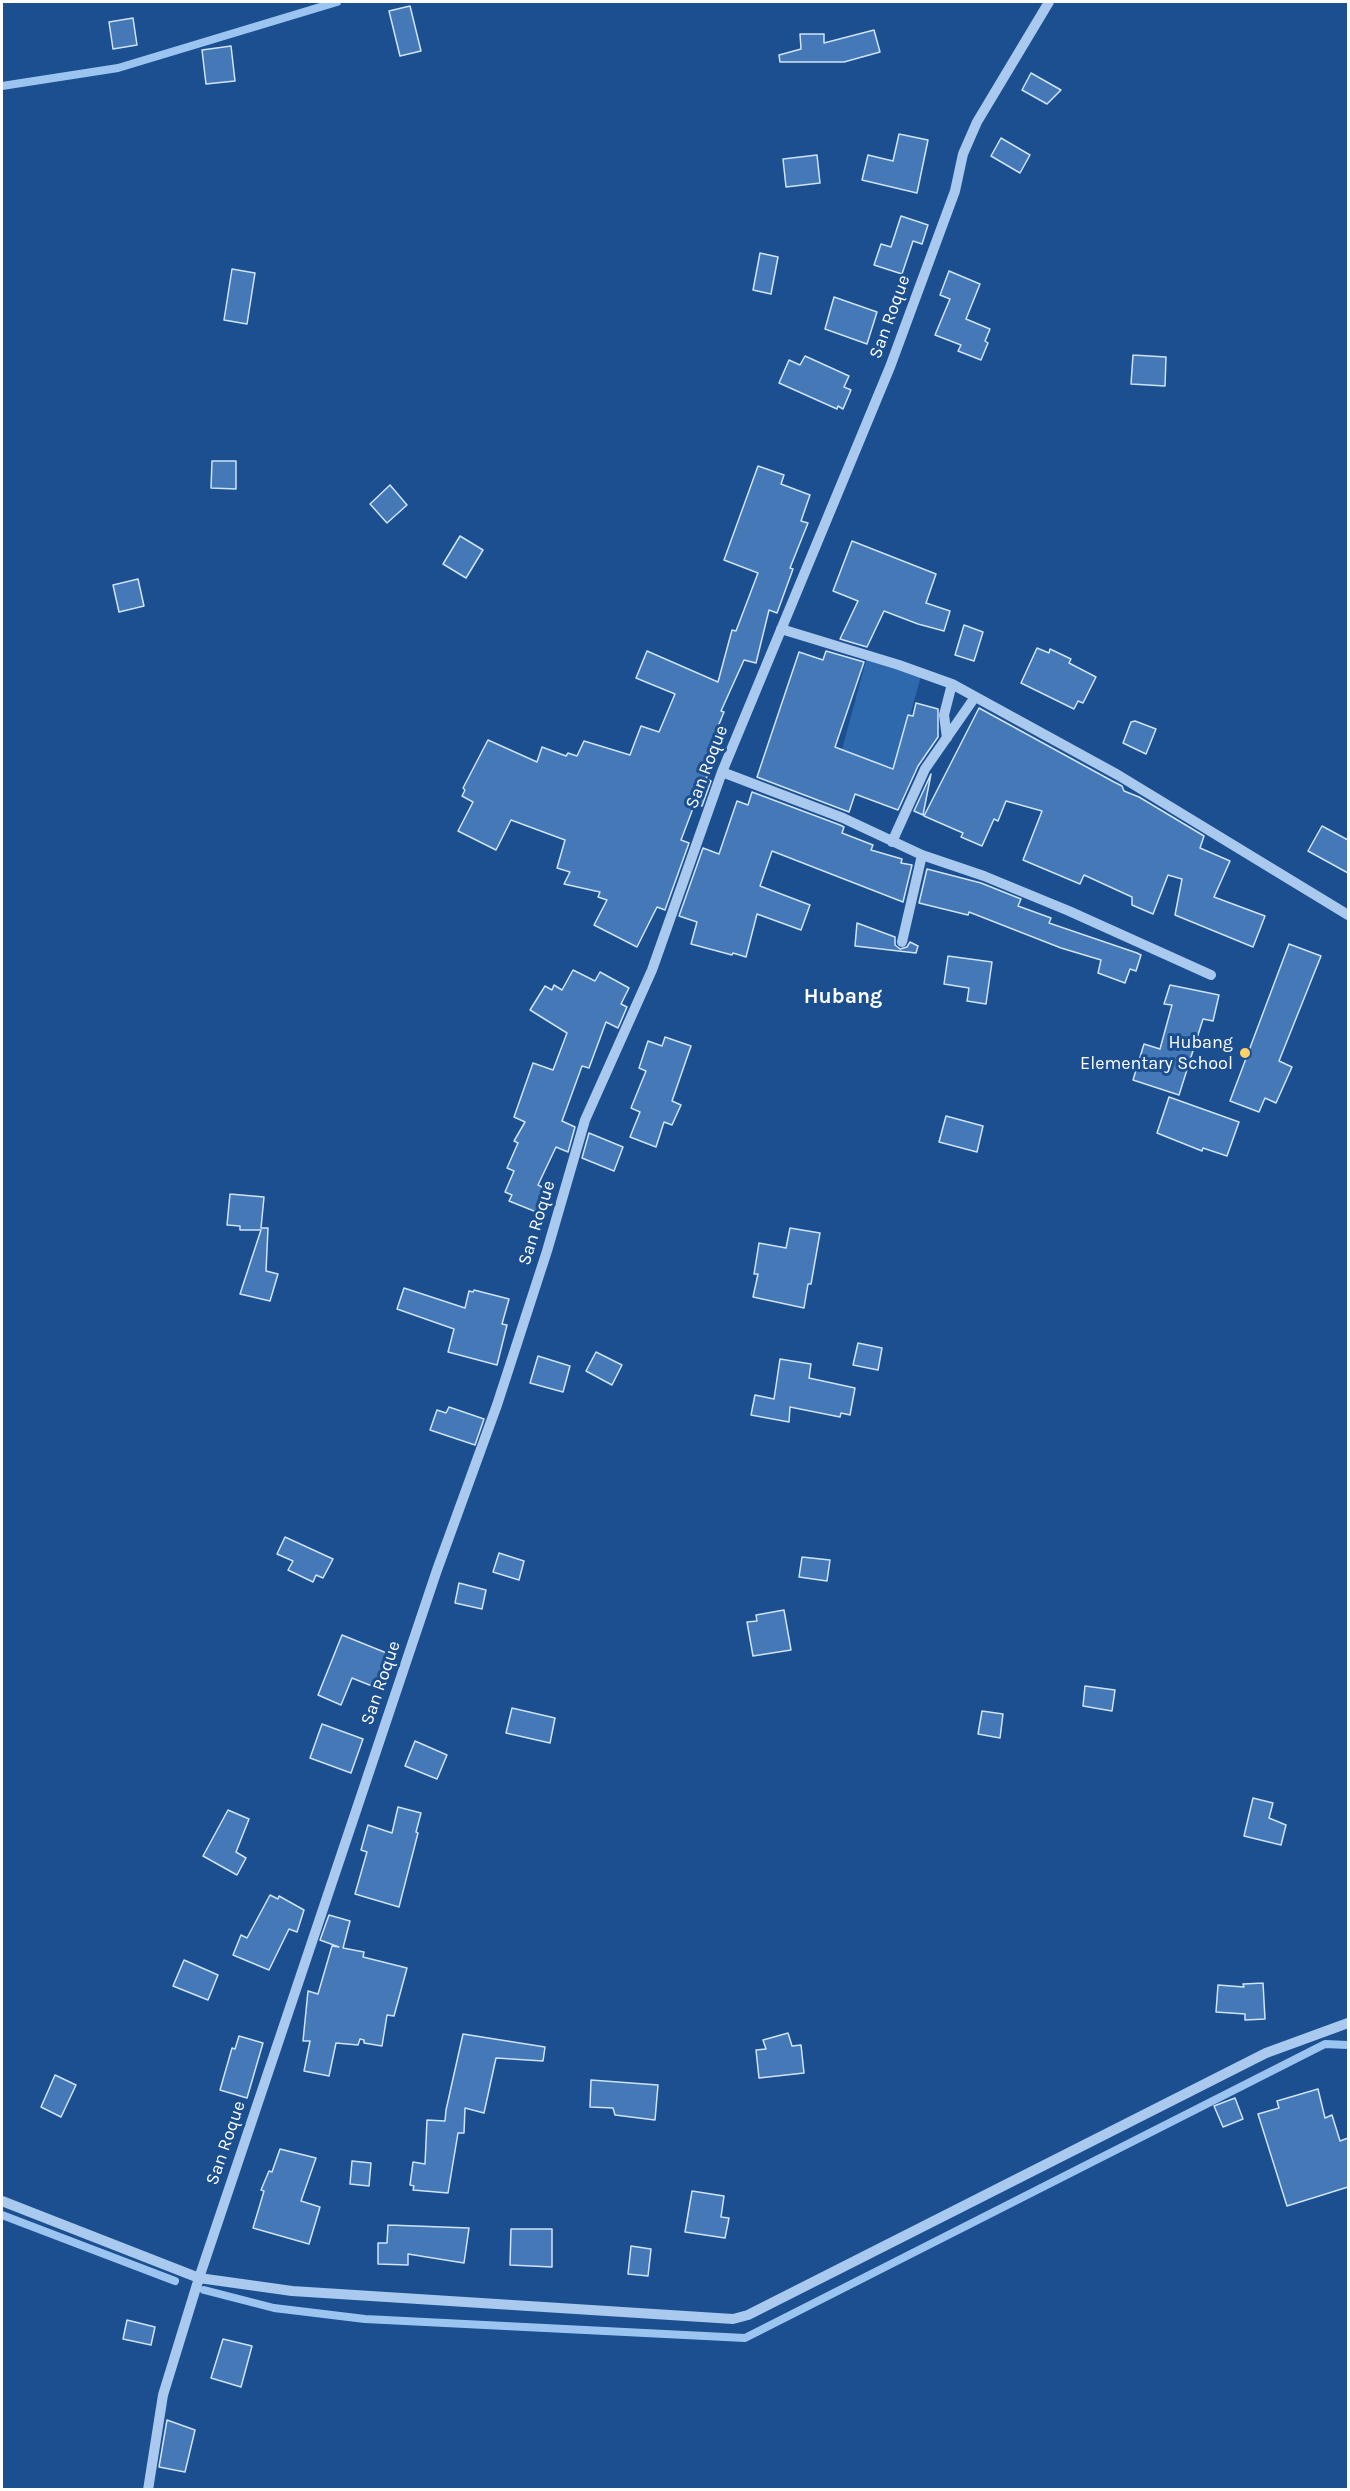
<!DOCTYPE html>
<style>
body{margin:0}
#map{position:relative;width:1350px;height:2491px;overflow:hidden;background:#1b4f8f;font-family:Karla,sans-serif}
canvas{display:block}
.frame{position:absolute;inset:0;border:3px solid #fff;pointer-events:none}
</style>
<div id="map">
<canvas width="1350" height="2491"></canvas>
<div class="frame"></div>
</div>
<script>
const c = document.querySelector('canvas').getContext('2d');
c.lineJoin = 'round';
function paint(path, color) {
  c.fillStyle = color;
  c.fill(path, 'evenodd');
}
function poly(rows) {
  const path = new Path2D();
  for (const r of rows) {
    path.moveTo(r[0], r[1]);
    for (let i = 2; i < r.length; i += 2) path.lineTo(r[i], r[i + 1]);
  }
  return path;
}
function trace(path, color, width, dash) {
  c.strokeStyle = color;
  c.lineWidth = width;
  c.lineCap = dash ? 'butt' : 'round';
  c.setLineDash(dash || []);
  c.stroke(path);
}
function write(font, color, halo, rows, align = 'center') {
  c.font = font + ' Karla,sans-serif';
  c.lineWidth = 6;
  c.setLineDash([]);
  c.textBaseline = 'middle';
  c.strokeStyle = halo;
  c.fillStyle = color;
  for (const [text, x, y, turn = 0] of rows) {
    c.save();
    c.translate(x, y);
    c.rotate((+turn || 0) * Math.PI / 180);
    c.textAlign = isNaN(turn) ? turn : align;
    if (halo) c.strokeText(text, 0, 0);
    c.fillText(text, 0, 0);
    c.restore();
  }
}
const green = poly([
 [867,657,922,672,896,768,841,753]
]);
const stream = poly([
 [2,86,118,68,337,2],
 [2,2215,175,2281],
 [204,2290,274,2308,365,2319,745,2338,1325,2044,1348,2045]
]);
const building = poly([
 [410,6,421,51,400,56,389,11,410,6],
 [133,18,137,45,113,49,109,22,133,18],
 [874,30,880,52,844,62,780,62,779,55,801,49,800,34,824,34,824,43,874,30],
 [231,46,235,81,206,84,202,50,231,46],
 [1031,73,1061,90,1047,104,1022,90,1031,73],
 [899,134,928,140,917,193,862,180,868,155,893,161,899,134],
 [1001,138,1030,155,1020,173,991,156,1001,138],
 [817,155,820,183,786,187,783,159,817,155],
 [901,216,928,225,922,244,913,241,902,274,874,265,881,244,891,247,901,216],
 [760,253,778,257,771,294,753,290,760,253],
 [232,269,255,273,247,324,224,320,232,269],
 [949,271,980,284,966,319,990,329,985,341,988,343,981,360,958,351,961,345,935,335,950,299,940,295,949,271],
 [834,297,877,312,867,344,825,329,834,297],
 [1133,355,1166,357,1165,386,1131,384,1133,355],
 [805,356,849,376,844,387,851,390,843,409,838,406,837,409,779,383,789,360,800,365,805,356],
 [212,461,236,461,236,489,211,488,212,461],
 [758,466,784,475,781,484,810,495,801,521,808,523,790,568,793,569,777,613,769,610,756,663,744,660,721,711,724,712,711,744,719,747,706,779,711,781,702,806,695,803,681,840,689,843,665,910,657,907,637,947,594,925,607,900,598,897,600,892,564,884,570,872,557,868,565,840,511,820,496,850,458,831,473,802,462,796,465,790,463,788,488,740,537,762,542,747,566,756,568,753,577,756,584,741,630,755,641,726,659,732,675,694,636,678,647,651,718,682,732,630,736,631,758,573,724,560,758,466],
 [390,485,407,505,387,523,370,504,390,485],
 [460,536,483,550,466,578,443,564,460,536],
 [852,541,936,574,926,603,950,611,944,631,918,624,884,611,867,647,840,639,858,601,833,591,852,541],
 [138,579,144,606,119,612,113,585,138,579],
 [964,625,983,632,974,661,955,655,964,625],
 [1037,648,1049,653,1050,649,1071,659,1069,663,1096,677,1083,703,1078,701,1074,709,1021,683,1037,648],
 [826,651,864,662,835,747,840,749,893,769,908,715,913,716,916,703,938,709,938,737,918,766,898,810,855,794,849,812,757,777,799,652,823,660,826,651],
 [979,708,1114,782,1122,786,1124,791,1139,797,1204,836,1200,848,1230,861,1214,897,1265,916,1253,947,1175,915,1182,879,1168,875,1153,914,1132,905,1132,897,1084,875,1080,884,1023,860,1042,811,1006,801,998,821,994,819,982,846,961,837,963,833,924,816,979,708],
 [1135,721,1156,729,1146,754,1123,743,1131,722,1135,721],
 [931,774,923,815,914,811,931,774],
 [752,792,840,825,844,827,842,833,873,845,871,850,902,859,901,863,912,865,903,902,772,851,760,886,810,905,801,930,757,914,746,957,733,953,732,955,691,944,697,922,679,916,703,848,719,854,737,801,748,805,752,792],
 [1322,826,1348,840,1348,873,1308,851,1322,826],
 [927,869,981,883,1021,899,1018,906,1051,918,1049,923,1137,953,1141,955,1136,971,1130,969,1125,983,1098,973,1101,960,1061,948,969,912,968,915,919,903,927,869],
 [857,923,895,937,895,945,900,949,907,947,910,942,918,946,916,953,855,946,857,923],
 [1289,944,1321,956,1279,1061,1292,1067,1276,1103,1265,1098,1259,1112,1230,1101,1289,944],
 [948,956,992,962,986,1004,967,1001,969,988,944,984,948,956],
 [573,970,595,981,600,972,629,988,621,1004,627,1007,618,1028,606,1022,589,1068,582,1066,562,1121,575,1127,568,1152,556,1147,538,1185,548,1190,539,1213,509,1201,512,1195,505,1192,514,1171,507,1168,518,1143,514,1141,525,1122,514,1117,533,1063,553,1070,567,1033,530,1010,545,986,552,990,554,985,562,990,573,970],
 [1170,985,1219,995,1213,1021,1203,1019,1179,1095,1133,1080,1144,1044,1160,1049,1172,1005,1164,1004,1170,985],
 [665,1037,691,1046,672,1101,681,1105,672,1125,664,1122,656,1147,630,1137,640,1112,631,1108,646,1071,639,1068,648,1041,662,1046,665,1037],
 [1169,1097,1239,1122,1227,1156,1203,1148,1202,1151,1157,1133,1169,1097],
 [946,1116,983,1126,977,1152,939,1142,946,1116],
 [589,1133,623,1147,614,1171,582,1158,589,1133],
 [230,1194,264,1197,261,1228,268,1228,266,1271,278,1274,270,1301,240,1294,261,1230,240,1230,240,1226,227,1225,230,1194],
 [790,1228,820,1233,811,1284,808,1284,804,1308,753,1297,758,1274,754,1274,759,1243,786,1248,790,1228],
 [404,1288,465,1308,469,1291,473,1292,474,1290,509,1299,502,1324,507,1325,497,1365,448,1352,454,1329,397,1309,404,1288],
 [858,1343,882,1348,878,1370,853,1365,858,1343],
 [596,1352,622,1365,612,1385,586,1371,596,1352],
 [538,1356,570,1366,563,1392,530,1383,538,1356],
 [780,1359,811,1364,809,1378,855,1388,850,1415,841,1413,840,1417,790,1407,789,1422,751,1415,755,1395,774,1399,780,1359],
 [449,1407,484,1419,475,1445,430,1430,437,1410,446,1413,449,1407],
 [285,1537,333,1559,323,1578,316,1575,313,1582,288,1570,293,1561,277,1554,285,1537],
 [499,1553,524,1561,519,1580,493,1572,499,1553],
 [802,1557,830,1560,827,1581,799,1577,802,1557],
 [459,1583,486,1590,482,1609,455,1603,459,1583],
 [784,1610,791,1650,753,1656,747,1622,757,1621,756,1615,784,1610],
 [342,1635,394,1656,382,1687,373,1683,372,1686,352,1678,341,1705,318,1695,342,1635],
 [1085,1686,1115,1690,1112,1711,1083,1706,1085,1686],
 [512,1708,555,1718,550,1743,506,1733,512,1708],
 [982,1711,1003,1714,1000,1738,978,1734,982,1711],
 [322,1724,363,1739,351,1773,310,1758,322,1724],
 [415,1741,447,1755,437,1779,405,1766,415,1741],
 [1253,1798,1273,1803,1269,1818,1286,1825,1281,1845,1244,1836,1253,1798],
 [398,1807,421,1813,416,1832,418,1833,399,1907,355,1894,367,1852,361,1850,368,1825,392,1833,398,1807],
 [228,1810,249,1819,236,1852,246,1858,237,1875,203,1856,228,1810],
 [270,1895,278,1899,279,1896,304,1910,297,1932,289,1929,269,1970,233,1955,241,1935,247,1938,270,1895],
 [329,1915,350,1921,343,1948,364,1952,363,1957,407,1968,394,2016,387,2015,382,2046,364,2043,364,2040,360,2039,358,2045,336,2043,329,2076,304,2071,310,2041,303,2041,308,1991,318,1994,332,1946,339,1947,320,1940,329,1915],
 [184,1960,218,1975,208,2000,173,1986,184,1960],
 [1263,1983,1265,2019,1245,2020,1245,2014,1216,2012,1218,1985,1244,1987,1243,1984,1263,1983],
 [788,2033,792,2046,801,2045,804,2073,759,2078,756,2050,766,2049,763,2040,788,2033],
 [463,2034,545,2047,543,2061,496,2058,484,2113,465,2108,464,2133,458,2133,448,2193,413,2190,414,2186,410,2185,413,2162,425,2164,427,2120,445,2121,446,2110,463,2034],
 [239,2036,263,2043,247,2098,220,2090,232,2048,235,2049,239,2036],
 [55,2075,76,2085,61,2117,41,2107,55,2075],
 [591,2080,658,2085,655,2120,615,2115,613,2108,590,2107,591,2080],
 [1318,2089,1325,2118,1332,2115,1340,2141,1348,2138,1348,2187,1287,2206,1258,2114,1279,2108,1277,2101,1318,2089],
 [1235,2098,1243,2119,1223,2127,1214,2106,1235,2098],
 [280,2149,316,2158,301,2201,320,2207,309,2244,253,2228,264,2191,261,2190,269,2171,272,2172,280,2149],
 [352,2161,371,2163,369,2186,350,2184,352,2161],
 [692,2191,724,2196,721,2217,729,2218,725,2238,685,2232,692,2191],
 [388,2225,469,2228,464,2263,408,2254,408,2265,378,2264,378,2243,387,2243,388,2225],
 [511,2229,552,2229,552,2267,510,2265,511,2229],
 [631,2246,651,2249,648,2276,628,2274,631,2246],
 [127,2320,155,2327,151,2345,123,2339,127,2320],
 [223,2339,252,2346,241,2387,211,2378,223,2339],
 [167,2420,195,2430,185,2472,159,2467,167,2420]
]);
const minor = poly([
 [781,629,899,665,952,684,1118,775,1348,915],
 [947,738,944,715,952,684],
 [722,772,843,818,922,855,984,876,1069,911,1211,975],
 [892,842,925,769,975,697],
 [902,942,922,855],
 [2,2201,199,2278,292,2291,733,2319,748,2315,1266,2053,1348,2023],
 [148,2490,163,2395,199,2278,437,1570,497,1405,547,1251,585,1120,652,970,722,772,890,367,955,191,963,154,977,122,1049,2]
]);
const markers = [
 [1245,1053,6,"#ffd166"]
];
const streetNames = [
 ["San Roque",890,317,-70],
 ["San Roque",707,767,-69],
 ["San Roque",537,1223,-73],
 ["San Roque",381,1683,-71],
 ["San Roque",226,2143,-71]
];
const poiNames = [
 ["Hubang",1233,1043],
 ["Elementary School",1233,1064]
];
const quarterNames = [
 ["Hubang",843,997]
];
paint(green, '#2e69ad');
trace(stream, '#9cc4f0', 8);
paint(building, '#4478b7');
trace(building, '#cfe3fa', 1.5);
trace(minor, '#a9c9ee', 10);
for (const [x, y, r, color] of markers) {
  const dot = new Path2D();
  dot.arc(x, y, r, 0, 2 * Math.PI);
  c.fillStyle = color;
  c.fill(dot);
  trace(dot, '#1b4f8f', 2);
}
write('18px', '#fff', '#1b4f8f', streetNames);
write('18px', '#fff', '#1b4f8f', poiNames, 'right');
write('bold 21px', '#fff', '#1b4f8f', quarterNames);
</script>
